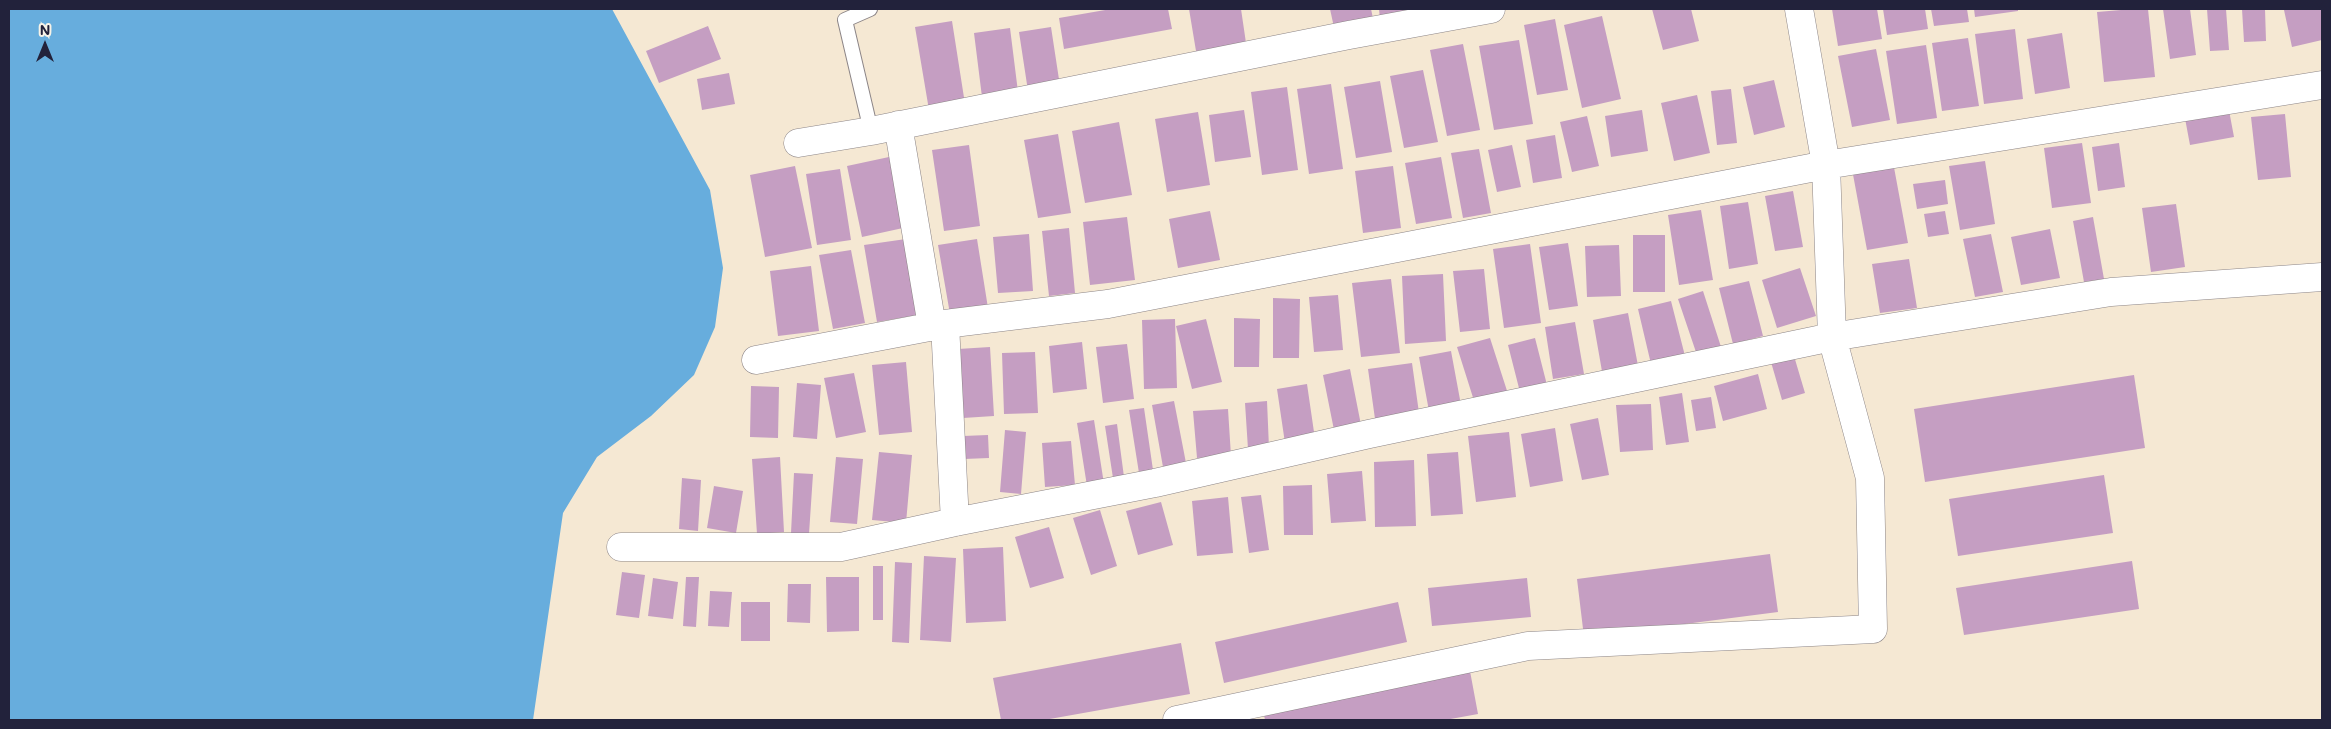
<!DOCTYPE html>
<style>
body{margin:0}
#map{position:relative;width:2331px;height:729px;overflow:hidden;background:#f5e8d3;font-family:Mali,sans-serif}
canvas{display:block}
.frame{position:absolute;inset:0;border:10px solid #22223b;pointer-events:none}
.north{position:absolute;left:20px;top:20px;width:50px;height:50px;-webkit-text-stroke:4px #f7f3e8;paint-order:stroke;rotate:0deg;font-size:14px;font-weight:700;line-height:20px;text-align:center;color:#22223b}
.north::after{content:'';display:block;margin:auto;width:18px;height:22px;background:#22223b;clip-path:polygon(50% 0,100% 100%,50% 72%,0 100%)}
</style>
<div id="map">
<canvas width="2331" height="729"></canvas>
<div class="frame"></div>
<div class="north">N</div>
</div>
<script>
const c = document.querySelector('canvas').getContext('2d');
c.lineJoin = 'round';
function paint(path, color) {
  c.fillStyle = color;
  c.fill(path, 'evenodd');
}
function poly(rows) {
  const path = new Path2D();
  for (const r of rows) {
    path.moveTo(r[0], r[1]);
    for (let i = 2; i < r.length; i += 2) path.lineTo(r[i], r[i + 1]);
  }
  return path;
}
function trace(path, color, width, dash) {
  c.strokeStyle = color;
  c.lineWidth = width;
  c.lineCap = dash ? 'butt' : 'round';
  c.setLineDash(dash || []);
  c.stroke(path);
}
const water = poly([
 [9,9,612,9,710,190,723,268,715,327,694,375,651,416,597,457,563,513,533,720,9,720]
]);
const building = poly([
 [1111,9,1168,9,1172,29,1064,49,1059,18],
 [1189,9,1241,9,1246,43,1196,51],
 [1330,9,1371,9,1374,23,1335,32],
 [1379,9,1417,9,1380,19],
 [1652,9,1691,9,1699,41,1663,50],
 [1832,9,1877,9,1882,39,1838,46],
 [1883,9,1925,9,1928,29,1887,35],
 [1931,9,1967,9,1969,22,1934,26],
 [1974,9,2018,9,2018,11,1975,17],
 [2133,9,2148,9,2155,77,2104,82,2097,12],
 [2163,9,2190,9,2196,55,2170,59],
 [2207,9,2226,9,2229,50,2210,51],
 [2242,9,2265,9,2266,41,2244,42],
 [2290,9,2322,9,2322,40,2292,47,2284,10],
 [1602,16,1621,99,1582,108,1564,25],
 [1555,19,1568,90,1537,95,1524,25],
 [952,21,965,104,929,110,915,27],
 [708,26,721,59,659,83,646,51],
 [1051,27,1060,86,1028,91,1019,32],
 [1010,28,1018,92,982,97,974,33],
 [2015,29,2023,99,1984,104,1975,34],
 [2062,33,2070,88,2035,94,2027,39],
 [1968,38,1979,106,1942,111,1932,43],
 [1519,40,1533,124,1494,130,1479,46],
 [1463,44,1480,130,1447,136,1430,50],
 [1926,45,1937,118,1897,124,1886,51],
 [1876,49,1890,120,1852,127,1838,56],
 [1423,70,1438,142,1404,148,1390,76],
 [729,73,735,104,702,110,697,79],
 [1774,80,1785,127,1754,135,1743,87],
 [1380,81,1392,152,1356,158,1344,87],
 [1331,84,1343,169,1309,174,1297,89],
 [1287,87,1298,170,1262,175,1251,92],
 [1731,89,1737,143,1717,145,1711,91],
 [1697,95,1710,153,1674,161,1661,103],
 [2228,105,2234,137,2190,145,2184,113],
 [1244,110,1251,157,1215,162,1209,115],
 [1642,110,1648,151,1611,157,1605,116],
 [1198,112,1210,185,1167,192,1155,119],
 [2285,114,2291,177,2258,180,2251,117],
 [1587,116,1599,166,1572,172,1560,122],
 [1119,122,1132,195,1085,203,1072,131],
 [1058,134,1071,213,1038,218,1024,140],
 [1555,135,1562,178,1533,183,1526,140],
 [2082,143,2091,203,2052,208,2044,148],
 [2119,143,2125,187,2098,191,2092,147],
 [969,145,980,226,944,231,932,150],
 [1512,145,1521,187,1497,192,1488,150],
 [1479,149,1491,213,1463,218,1451,153],
 [889,157,903,228,862,237,847,166],
 [1441,157,1452,218,1416,224,1405,163],
 [1985,161,1995,224,1960,230,1949,166],
 [1893,162,1908,243,1867,250,1852,169],
 [795,166,812,248,765,257,750,175],
 [1393,166,1401,228,1363,233,1355,171],
 [840,169,851,240,817,245,806,174],
 [1945,180,1948,204,1917,209,1913,184],
 [1793,191,1803,247,1775,251,1765,196],
 [1748,202,1758,264,1729,269,1720,206],
 [2176,204,2185,267,2151,272,2142,208],
 [1701,210,1713,280,1679,285,1668,215],
 [1210,211,1220,260,1178,268,1169,219],
 [1945,211,1949,234,1928,237,1924,214],
 [1127,217,1135,280,1090,285,1083,222],
 [2093,217,2104,279,2084,282,2073,221],
 [1069,228,1075,293,1049,296,1042,231],
 [2050,229,2060,278,2021,285,2011,237],
 [1029,234,1033,291,998,293,993,237],
 [1991,234,2003,292,1975,297,1963,239],
 [1633,235,1665,235,1665,292,1633,292],
 [906,239,918,315,877,322,864,245],
 [977,239,988,308,950,314,938,245],
 [1568,243,1578,306,1549,310,1539,247],
 [1530,244,1541,323,1504,328,1493,249],
 [1619,245,1621,296,1587,297,1585,246],
 [851,250,865,323,833,329,819,255],
 [1909,259,1917,308,1880,313,1872,264],
 [811,266,819,331,778,336,770,271],
 [1800,268,1816,316,1777,328,1762,280],
 [1484,269,1490,329,1460,332,1453,271],
 [1443,274,1446,341,1405,344,1402,276],
 [1391,279,1400,353,1361,357,1352,283],
 [1749,281,1763,336,1733,344,1719,288],
 [1703,291,1722,350,1698,358,1678,299],
 [1338,295,1343,350,1314,352,1309,297],
 [1273,298,1300,299,1299,358,1273,358],
 [1671,301,1685,356,1651,364,1638,309],
 [1628,313,1639,371,1603,377,1593,320],
 [1234,318,1260,319,1259,367,1234,367],
 [1175,319,1177,388,1144,389,1142,320],
 [1206,319,1222,382,1192,389,1176,326],
 [1575,322,1584,374,1553,379,1545,327],
 [1490,338,1509,397,1476,407,1457,347],
 [1535,338,1548,389,1521,396,1508,345],
 [1082,342,1087,389,1053,393,1049,346],
 [1127,344,1134,399,1103,403,1096,347],
 [990,347,994,416,963,418,958,349],
 [1451,351,1461,405,1429,411,1419,357],
 [1035,352,1038,413,1004,414,1002,353],
 [1794,356,1805,393,1782,400,1771,362],
 [906,362,912,432,879,435,872,365],
 [1412,363,1420,420,1376,426,1368,369],
 [1350,369,1361,425,1334,430,1323,375],
 [854,373,866,432,836,438,824,378],
 [1758,374,1767,409,1723,421,1714,386],
 [2134,375,2145,448,1925,482,1914,409],
 [797,383,821,385,817,439,793,437],
 [1307,384,1315,439,1285,443,1277,389],
 [751,386,779,387,778,438,750,437],
 [1682,393,1689,442,1666,445,1659,397],
 [1711,397,1716,428,1696,431,1691,400],
 [1174,401,1186,463,1163,467,1152,405],
 [1267,401,1269,448,1248,449,1245,403],
 [1651,404,1653,450,1620,452,1616,405],
 [1144,408,1153,470,1139,473,1129,410],
 [1228,409,1231,456,1197,458,1193,411],
 [1598,418,1609,475,1582,480,1570,424],
 [1094,420,1104,484,1087,486,1077,423],
 [1117,424,1124,477,1113,478,1105,426],
 [1555,428,1563,481,1530,487,1521,434],
 [1005,430,1026,432,1021,494,1000,492],
 [1509,432,1516,497,1476,502,1468,436],
 [988,435,989,458,964,459,963,436],
 [1071,441,1075,485,1045,487,1042,443],
 [879,452,912,455,906,523,872,520],
 [1458,452,1463,514,1431,516,1427,454],
 [780,457,784,532,757,534,752,459],
 [836,457,863,459,857,524,830,522],
 [1414,460,1416,526,1375,527,1374,462],
 [1362,471,1366,521,1331,523,1327,474],
 [794,473,813,474,809,534,791,533],
 [2104,475,2113,533,1958,556,1949,499],
 [682,478,701,480,698,531,679,529],
 [1312,485,1313,535,1284,535,1283,486],
 [714,486,743,491,736,533,707,528],
 [1261,495,1269,550,1249,553,1241,497],
 [1228,497,1233,553,1197,556,1192,501],
 [1161,502,1173,545,1138,555,1126,511],
 [1100,510,1117,566,1091,575,1073,518],
 [1049,527,1064,578,1030,588,1015,537],
 [1003,547,1006,621,966,623,963,549],
 [1770,554,1778,612,1584,637,1577,579],
 [924,556,956,558,951,642,920,640],
 [2132,561,2139,609,1964,635,1956,588],
 [895,562,912,563,909,643,892,642],
 [873,566,883,566,883,620,873,620],
 [622,572,645,575,639,618,616,615],
 [686,577,699,577,696,627,683,626],
 [826,577,859,577,859,631,827,632],
 [653,578,678,582,673,619,648,616],
 [1527,578,1531,617,1432,626,1428,588],
 [788,584,811,584,810,623,787,622],
 [710,591,732,592,729,627,708,626],
 [741,602,770,602,770,641,741,641],
 [1398,602,1407,642,1224,683,1215,642],
 [1181,643,1190,694,1044,720,1001,720,993,678],
 [1467,655,1478,714,1445,720,1265,720,1260,694]
]);
const service = poly([
 [870,9,845,20,871,131]
]);
const minor = poly([
 [898,125,932,326],
 [798,143,871,131,1349,35,1491,9],
 [945,324,955,522],
 [756,360,945,324,1108,304,1826,165,2322,85],
 [621,547,841,547,955,522,1155,483,1369,434,1832,337,2111,292,2322,277],
 [1177,720,1528,646,1873,629,1870,478,1832,337,1826,165,1799,9]
]);
paint(water, '#67addd');
paint(building, '#c59ec2');
trace(service, '#8c8587', 16);
trace(minor, '#8c8587', 29);
trace(service, '#fff', 14);
trace(minor, '#fff', 28);
</script>
